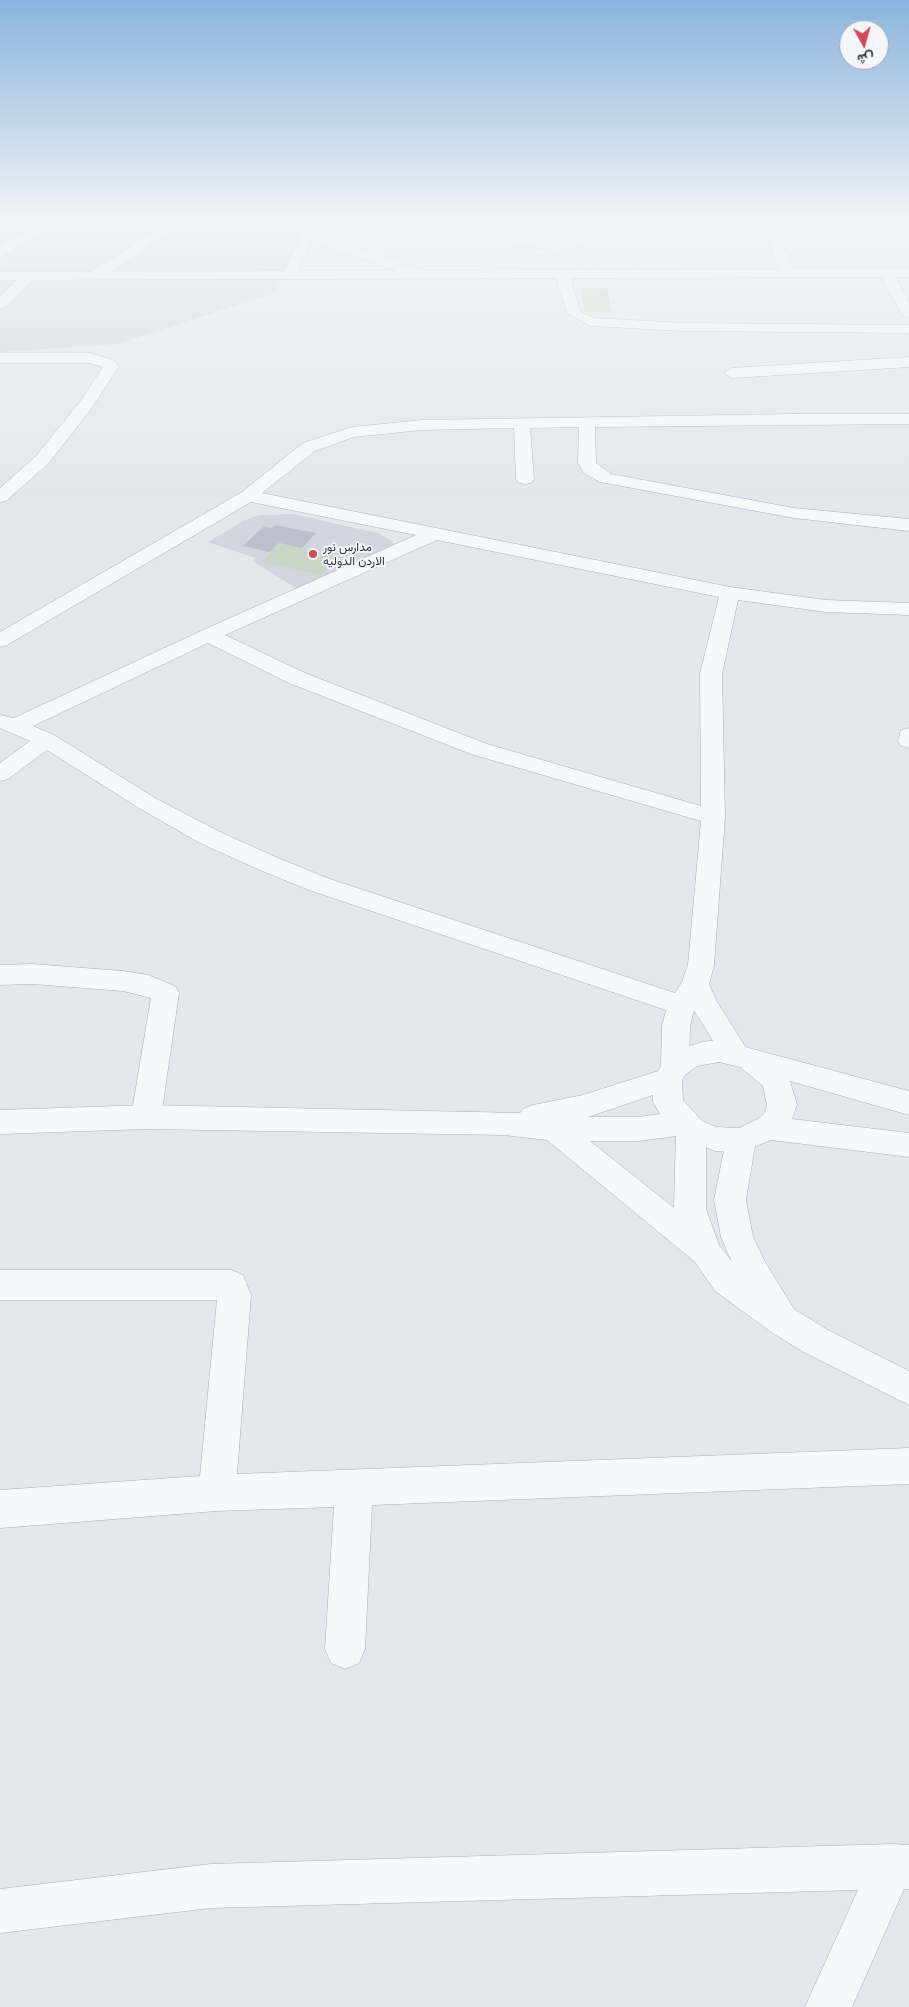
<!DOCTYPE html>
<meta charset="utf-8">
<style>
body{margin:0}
#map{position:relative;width:909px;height:2007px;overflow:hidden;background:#e4e7ec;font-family:Montserrat,Vazirmatn,sans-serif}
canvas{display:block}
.north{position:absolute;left:839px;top:20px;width:50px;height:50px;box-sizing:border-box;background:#f4f6f9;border:1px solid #a4a8b1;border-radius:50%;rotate:173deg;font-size:14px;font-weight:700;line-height:20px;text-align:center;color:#2b3445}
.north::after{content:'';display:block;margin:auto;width:18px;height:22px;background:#d1495b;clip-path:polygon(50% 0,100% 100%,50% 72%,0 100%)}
</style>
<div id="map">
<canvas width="909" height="2007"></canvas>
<div class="north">ش</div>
</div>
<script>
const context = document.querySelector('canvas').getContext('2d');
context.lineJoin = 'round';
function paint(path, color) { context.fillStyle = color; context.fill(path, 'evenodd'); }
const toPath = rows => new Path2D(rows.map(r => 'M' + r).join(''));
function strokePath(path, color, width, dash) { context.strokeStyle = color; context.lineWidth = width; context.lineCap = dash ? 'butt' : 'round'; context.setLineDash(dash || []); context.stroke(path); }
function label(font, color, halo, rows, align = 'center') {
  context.font = font + ' Montserrat,Vazirmatn,sans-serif'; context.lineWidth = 4; context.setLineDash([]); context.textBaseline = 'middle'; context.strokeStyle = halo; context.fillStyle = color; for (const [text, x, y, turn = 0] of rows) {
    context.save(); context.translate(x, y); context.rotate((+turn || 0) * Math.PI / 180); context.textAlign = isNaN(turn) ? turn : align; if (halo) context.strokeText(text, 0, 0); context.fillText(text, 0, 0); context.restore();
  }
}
const built = toPath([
 [0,221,312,221,275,293,117,344,0,352],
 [292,514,378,533,392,541,394,546,301,591,252,561,256,558,208,542,243,521,259,515]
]);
const green = toPath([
 [580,288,607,288,612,312,585,312],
 [280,544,338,556,321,575,262,562]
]);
const building = toPath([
 [275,525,316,533,302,548,279,543,270,552,243,546,263,527,272,528]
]);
const minor = toPath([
 [44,221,58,221,0,258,0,248,44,221],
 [171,221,185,221,101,278,91,278,89,275,91,272,171,221],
 [303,221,315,221,315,232,420,270,422,273,420,276,410,276,312,240,296,277,286,277,284,274,302,234,303,221],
 [413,221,437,221,554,243,575,239,608,221,623,221,584,245,554,251,419,225,413,221],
 [760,221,772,221,795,273,793,276,783,276,781,273,760,221],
 [886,269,891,270,909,301,909,318,902,314,879,273,886,269],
 [564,270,571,274,573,290,581,312,594,318,685,323,909,325,909,333,685,331,591,326,568,314,559,290,557,274,564,270],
 [29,272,36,276,34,279,5,307,0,308,0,296,24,273,29,272],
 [0,353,90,353,113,360,119,366,91,409,48,464,6,501,0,502,0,488,36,456,79,403,103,367,89,363,0,363,0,353],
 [909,357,909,367,732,378,724,373,732,368,909,357],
 [792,414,909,414,909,424,595,427,596,463,611,474,794,508,909,519,909,531,794,518,600,482,584,473,578,463,579,427,530,428,534,479,531,483,525,484,519,483,516,479,514,428,422,430,354,437,315,451,262,493,730,587,826,600,909,603,909,615,826,612,738,600,722,674,725,817,714,965,709,984,717,1002,750,1054,746,1062,736,1065,726,1062,694,1010,690,1026,689,1067,685,1075,675,1078,665,1075,661,1067,662,1026,666,1010,309,890,260,870,200,843,139,808,47,750,8,779,0,781,0,763,30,741,0,728,0,715,14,718,201,631,416,535,251,502,7,645,0,647,0,632,242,492,303,443,352,427,422,420,792,414],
 [437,540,719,597,700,674,701,806,487,744,305,673,225,635,437,540],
 [208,643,289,683,471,754,701,821,688,965,682,982,675,993,327,878,278,858,218,831,155,798,54,735,33,726,208,643],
 [909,728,909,748,901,746,898,741,901,730,909,728],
 [32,964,123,971,148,975,175,986,179,993,161,1117,156,1125,146,1129,136,1125,131,1117,151,998,123,991,32,984,0,985,0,965,32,964],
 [691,1118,702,1121,706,1130,706,1209,719,1245,732,1262,721,1237,714,1200,726,1140,730,1131,741,1128,752,1131,756,1140,746,1200,753,1237,765,1262,794,1309,828,1330,909,1371,909,1405,804,1352,774,1334,715,1291,695,1262,674,1209,676,1130,680,1121,691,1118],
 [0,1270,231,1270,243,1275,251,1295,237,1474,909,1448,909,1484,372,1505,365,1649,359,1663,345,1669,331,1663,325,1649,334,1507,217,1511,0,1528,0,1490,200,1476,217,1300,0,1300,0,1270],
 [892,1844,909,1845,909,1889,904,1889,852,2007,805,2007,858,1890,211,1908,0,1933,0,1889,211,1864,892,1844]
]);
const tertiary = toPath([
 [909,269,909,277,0,280,0,272,909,269],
 [719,1040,909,1091,909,1115,790,1081,797,1105,792,1119,909,1133,909,1157,771,1140,741,1152,715,1151,677,1136,638,1141,590,1141,717,1242,722,1252,717,1262,706,1266,695,1262,547,1140,504,1135,146,1129,0,1134,0,1110,146,1105,520,1113,523,1109,533,1105,583,1095,658,1071,665,1059,677,1050,702,1042,719,1040],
 [719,1062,740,1067,763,1086,767,1105,765,1112,758,1119,739,1128,716,1127,702,1121,683,1100,682,1080,685,1075,697,1066,719,1062],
 [653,1095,653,1102,660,1114,638,1117,588,1117,653,1095]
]);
const markers = [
 [313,554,5,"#d1495b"]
];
const farPoinames = [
 ["مدارس نور",323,547],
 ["الاردن الدوليه",323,561]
];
paint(built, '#d2d6de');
paint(green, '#c9d6c5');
paint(building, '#bbc0ca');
strokePath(minor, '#a9aeb7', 1);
strokePath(tertiary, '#a9aeb7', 1);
paint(minor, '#f7f8fa');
paint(tertiary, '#f7f8fa');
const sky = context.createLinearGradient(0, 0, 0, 502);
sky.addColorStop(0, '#8bb4dd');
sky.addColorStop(0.44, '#f3f4f6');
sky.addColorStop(1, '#f3f4f600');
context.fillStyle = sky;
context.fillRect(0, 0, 909, 502);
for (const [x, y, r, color] of markers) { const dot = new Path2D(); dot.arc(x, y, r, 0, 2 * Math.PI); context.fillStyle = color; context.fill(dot); strokePath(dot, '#f4f6f9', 2); }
label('12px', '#2b3445', '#f4f6f9', farPoinames, 'left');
</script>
